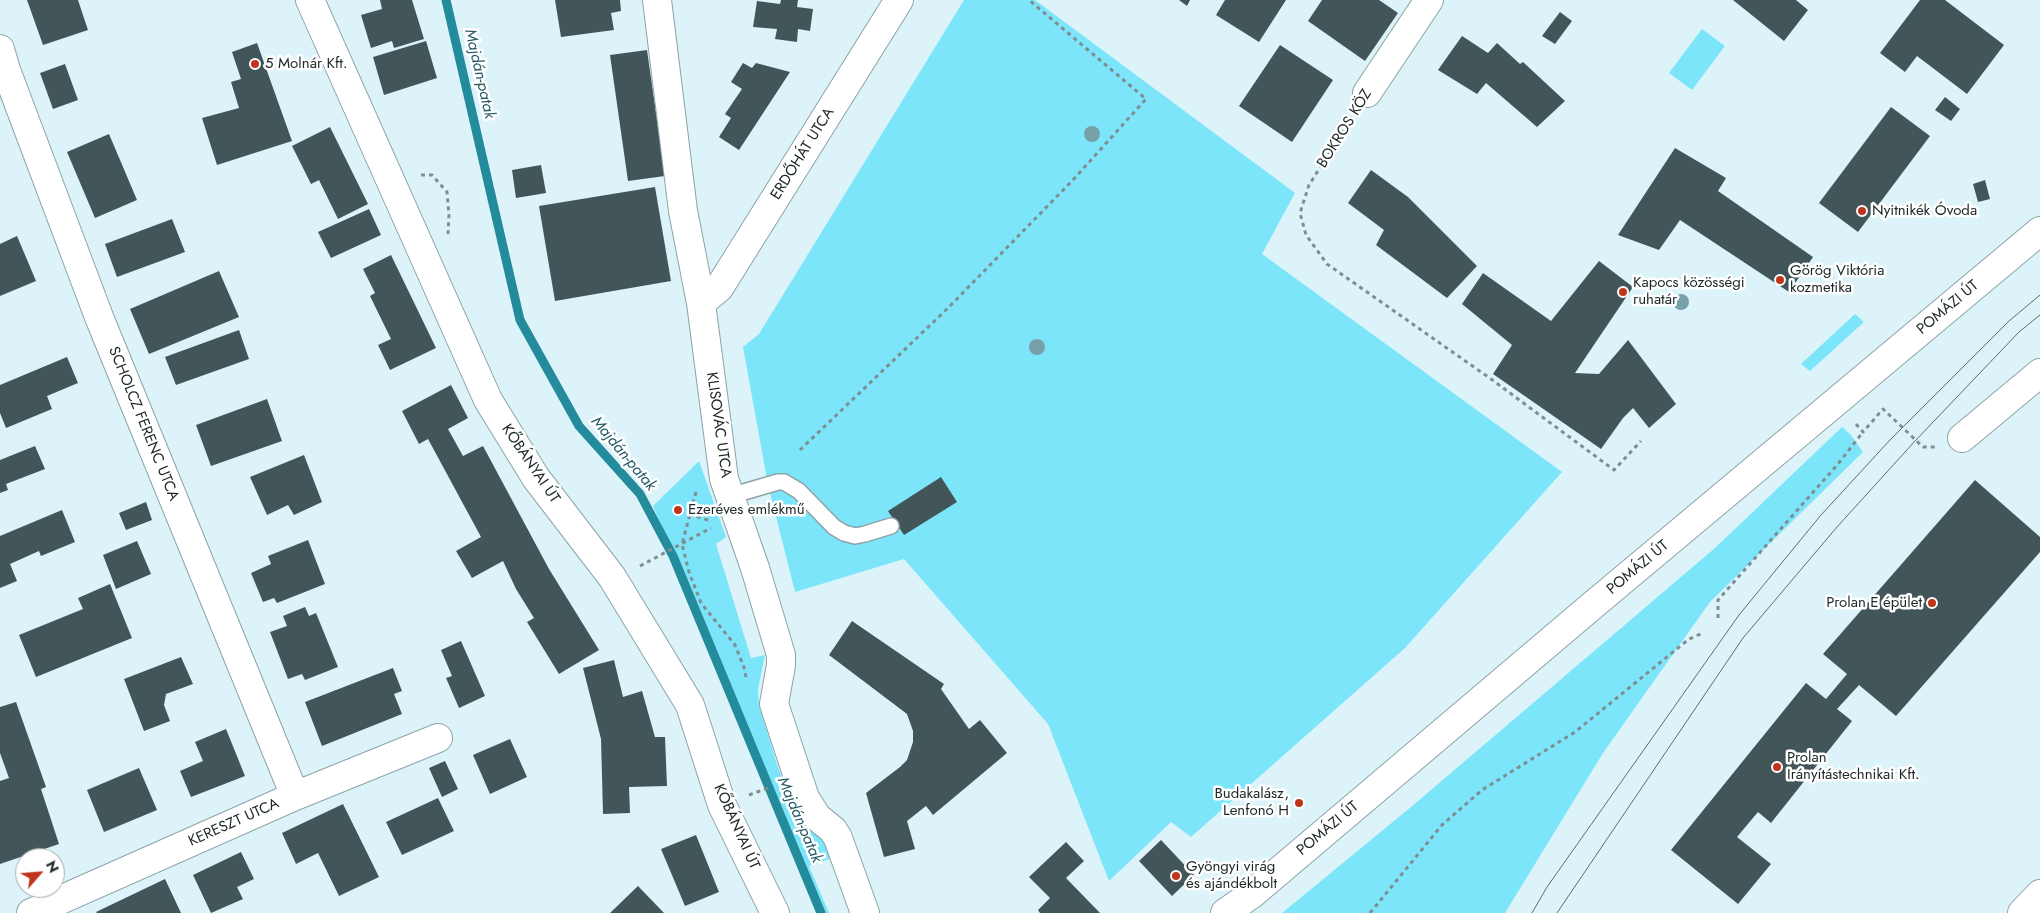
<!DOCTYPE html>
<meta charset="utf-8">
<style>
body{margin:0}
#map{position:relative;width:2040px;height:913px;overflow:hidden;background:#dcf4f9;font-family:Jost,sans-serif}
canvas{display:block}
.north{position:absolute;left:15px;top:848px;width:50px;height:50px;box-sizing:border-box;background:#fff;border:1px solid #a5a8a9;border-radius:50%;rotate:63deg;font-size:14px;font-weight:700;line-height:20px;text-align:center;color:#1d2628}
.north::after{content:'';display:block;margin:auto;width:18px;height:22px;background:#bf341b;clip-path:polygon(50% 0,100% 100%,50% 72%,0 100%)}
</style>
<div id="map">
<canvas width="2040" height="913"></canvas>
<div class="north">N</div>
</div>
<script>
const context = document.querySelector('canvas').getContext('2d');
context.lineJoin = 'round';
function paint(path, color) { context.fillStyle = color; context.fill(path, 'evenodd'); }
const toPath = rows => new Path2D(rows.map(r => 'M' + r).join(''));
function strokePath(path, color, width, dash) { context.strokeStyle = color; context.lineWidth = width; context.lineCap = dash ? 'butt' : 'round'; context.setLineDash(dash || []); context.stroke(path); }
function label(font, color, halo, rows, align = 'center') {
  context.font = font + ' Jost,sans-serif'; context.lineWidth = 5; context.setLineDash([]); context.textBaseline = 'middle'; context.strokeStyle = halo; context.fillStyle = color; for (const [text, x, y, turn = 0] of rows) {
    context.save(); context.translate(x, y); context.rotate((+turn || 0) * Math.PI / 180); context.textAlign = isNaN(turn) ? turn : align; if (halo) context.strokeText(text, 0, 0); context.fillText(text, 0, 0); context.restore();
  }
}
const green = toPath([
 [964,0,1035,0,1295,193,1262,254,1562,472,1405,648,1191,837,1171,822,1109,881,1048,724,904,559,795,592,768,485,743,347,759,334],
 [1702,29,1725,46,1692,90,1669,73],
 [1855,314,1864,322,1810,371,1801,364],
 [1842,427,1850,434,1863,452,1710,602,1603,753,1505,913,1282,913,1411,807,1715,548],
 [699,461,726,537,716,544,751,658,765,655,758,689,759,705,777,764,792,805,805,823,824,840,832,858,809,866,829,913,824,913,653,506]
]);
const stream = toPath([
 [446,0,520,320,579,426,640,494,673,556,821,913]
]);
const building = toPath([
 [27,0,78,0,88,30,43,45],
 [380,0,412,0,424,39,394,48,392,41,371,48,361,15,382,9],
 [555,0,620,0,621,11,611,13,614,30,561,37],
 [781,0,798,0,797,7,813,9,810,31,798,29,797,42,775,39,777,29,753,27,757,1,780,4],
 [1179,0,1190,0,1187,6],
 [1225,0,1286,0,1259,42,1216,15],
 [1322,0,1379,0,1398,13,1365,61,1308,21],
 [1733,0,1796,0,1808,10,1784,41],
 [1920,0,1945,0,2004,45,1967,94,1917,56,1905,72,1880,53],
 [1560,12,1572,21,1555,44,1542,36],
 [1462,36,1488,53,1497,43,1520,64,1523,62,1565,101,1537,127,1486,83,1477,94,1438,70],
 [426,41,437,78,384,95,373,57],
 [257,43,292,141,217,165,202,118,239,108,231,82,241,79,232,52],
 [1280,45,1333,80,1292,142,1239,106],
 [647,50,665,176,628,181,610,55],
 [743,63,752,68,756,63,790,72,739,150,719,137,731,118,725,114,742,89,731,82],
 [65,64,78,100,53,109,40,73],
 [1945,97,1960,109,1951,121,1935,110],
 [1891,107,1930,136,1858,232,1819,203],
 [330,127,368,204,338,219,319,180,311,184,292,146],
 [109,134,137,200,95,218,67,152],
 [1675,148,1726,178,1718,191,1813,257,1789,292,1680,220,1659,250,1618,235],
 [541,165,546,193,516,198,512,170],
 [1371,170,1408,197,1477,266,1447,298,1376,245,1384,230,1348,203],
 [1985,180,1990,199,1978,202,1973,184],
 [655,187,671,281,555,301,539,206],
 [369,209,381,235,331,258,318,232],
 [172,219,185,252,117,277,105,244],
 [17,236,36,281,0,296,0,244],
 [391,255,436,348,390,370,378,345,391,339,370,296,375,293,363,269],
 [1599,261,1633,287,1575,373,1599,374,1628,340,1676,404,1649,428,1633,408,1623,418,1601,449,1493,374,1512,345,1462,304,1483,273,1551,321],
 [219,271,239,317,149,354,130,309],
 [239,330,249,359,176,385,165,357],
 [67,357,78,383,47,396,52,409,6,428,0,413,0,385],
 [451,385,468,418,448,429,463,456,483,446,549,569,599,650,559,674,527,622,534,618,516,589,503,561,472,578,456,551,481,537,428,439,419,444,402,411],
 [267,399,282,441,211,466,196,425],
 [35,446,45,469,6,484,8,490,0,493,0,460],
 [304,455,322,502,294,515,288,505,267,515,250,477],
 [941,477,957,502,904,535,888,511],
 [1975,480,2040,537,2040,552,1896,716,1859,685,1837,709,1852,721,1771,823,1758,812,1737,837,1771,864,1738,904,1671,850,1806,683,1826,699,1847,674,1823,654],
 [146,502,152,520,126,530,119,513],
 [62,510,75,542,41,556,39,551,10,564,17,581,0,588,0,536],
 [308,540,325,584,277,603,274,598,263,602,251,573,271,564,268,556],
 [137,541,151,574,116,589,103,555],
 [110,584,132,638,36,677,19,635,83,609,78,598],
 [305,607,309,616,316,613,338,667,305,680,302,674,288,679,270,632,287,626,283,616],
 [852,621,944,684,941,689,969,729,980,720,1007,753,933,815,926,806,907,821,915,849,884,857,866,793,900,767,907,760,913,742,913,731,907,714,829,655],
 [461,641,485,696,459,708,446,678,452,676,441,650],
 [181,657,193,684,166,694,164,705,170,721,144,731,124,679],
 [614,660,623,697,642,691,655,737,665,737,667,786,629,787,630,813,603,814,601,739,583,668],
 [393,668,402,691,394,694,402,714,322,746,305,702],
 [16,702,46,787,41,789,59,844,0,864,0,781,9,778,0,753,0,707],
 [226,729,245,776,191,797,180,771,203,761,195,742],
 [510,739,527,777,490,794,473,755],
 [445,761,458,789,442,797,429,768],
 [139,768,157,810,104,832,87,790],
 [438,798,454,831,402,855,386,822],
 [343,804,379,877,339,896,318,853,296,864,282,833],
 [696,835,719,892,685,906,661,849],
 [1161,840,1194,875,1172,896,1139,861],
 [1066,842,1084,861,1066,878,1100,913,1040,913,1038,910,1050,898,1029,877],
 [241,852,254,879,237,887,243,899,211,913,193,875],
 [165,879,181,913,97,913,96,912],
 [638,886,664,913,610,913]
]);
const path = toPath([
 [1352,117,1309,185,1300,213,1306,235,1327,264,1491,379,1614,470,1641,441],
 [421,175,432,175,447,192,449,215,448,234],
 [1856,424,1863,432,1883,409,1923,447,1935,447],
 [800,450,948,308,1072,181,1146,99,1029,0],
 [696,492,682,544,689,572,701,603,735,645,745,670,746,679],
 [689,514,708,520],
 [640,566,711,528],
 [1718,618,1718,600,1838,464,1863,432],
 [749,795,771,787],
 [1370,913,1442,825,1482,790,1575,732,1689,639,1703,633]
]);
const service = toPath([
 [730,496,778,482,784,482,799,491,834,527,844,533,855,536,865,534,891,526]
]);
const minor = toPath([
 [310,0,488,400,536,478,612,577,690,705,722,805,775,913],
 [657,0,683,211,701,303,724,479,755,568,781,655,781,665,774,704,805,798,817,817,833,830,838,838,865,913],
 [0,49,6,70,99,317,295,796],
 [1367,93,1429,0],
 [701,303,719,288,899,0],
 [1962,438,2040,373],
 [31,913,295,796,438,738],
 [2022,913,2040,894]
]);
const secondary = toPath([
 [1225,913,1252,894,1593,605,2040,231]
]);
const tram = toPath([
 [1532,913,1547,887,1739,615,1821,515,1890,440,2009,321,2040,295],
 [1557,913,1743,638,1837,527,1915,441,2019,332,2040,315]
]);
const trees = [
 [1092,134],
 [1681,302],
 [1037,347]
];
const markers = [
 [255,64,5,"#bf341b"],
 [1862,211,5,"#bf341b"],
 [1780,280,5,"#bf341b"],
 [1623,292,5,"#bf341b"],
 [678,510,5,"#bf341b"],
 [1932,603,5,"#bf341b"],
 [1777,767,5,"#bf341b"],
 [1299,803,5,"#bf341b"],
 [1176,876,5,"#bf341b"]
];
const poiNames = [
 ["5 Molnár Kft.",265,64],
 ["Nyitnikék Óvoda",1872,211],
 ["Görög Viktória",1790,271],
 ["kozmetika",1790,288],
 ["Kapocs közösségi",1633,283],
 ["ruhatár",1633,300],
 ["Ezeréves emlékmű",688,510],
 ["Prolan E épület",1922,603,"right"],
 ["Prolan",1787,758],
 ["Irányítástechnikai Kft.",1787,775],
 ["Budakalász,",1289,794,"right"],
 ["Lenfonó H",1289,811,"right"],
 ["Gyöngyi virág",1186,867],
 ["és ajándékbolt",1186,884]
];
const streetNames = [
 ["BOKROS KÖZ",1345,129,-58],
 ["ERDŐHÁT UTCA",803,154,-58],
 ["POMÁZI ÚT",1948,308,-40],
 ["SCHOLCZ FERENC UTCA",143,424,68],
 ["KLISOVÁC UTCA",718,425,82],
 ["KŐBÁNYAI ÚT",530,464,56],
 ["POMÁZI ÚT",1638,568,-40],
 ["KERESZT UTCA",234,823,-24],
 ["KŐBÁNYAI ÚT",736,827,66],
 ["POMÁZI ÚT",1328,829,-40]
];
const waterNames = [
 ["Majdán-patak",479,74,77],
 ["Majdán-patak",623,454,50],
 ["Majdán-patak",799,820,67]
];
paint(green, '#7ce5fa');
strokePath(stream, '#248b9c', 9);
paint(building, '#42565a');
strokePath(service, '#8da3a8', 18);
strokePath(minor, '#8da3a8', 30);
strokePath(secondary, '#8da3a8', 30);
strokePath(path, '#7e8e92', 3, [4, 4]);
strokePath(service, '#fff', 15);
strokePath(minor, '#fff', 28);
strokePath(secondary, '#fff', 28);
strokePath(tram, '#5f6d70', 1);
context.fillStyle = '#78a0a9';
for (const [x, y] of trees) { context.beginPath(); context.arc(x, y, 8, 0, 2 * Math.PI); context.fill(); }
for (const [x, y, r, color] of markers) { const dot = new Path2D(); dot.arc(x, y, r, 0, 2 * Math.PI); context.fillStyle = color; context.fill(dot); strokePath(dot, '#fff', 2); }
label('15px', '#1d2628', '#fff', poiNames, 'left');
label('15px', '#1d2628', '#fff', streetNames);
label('italic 16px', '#265c66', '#fff', waterNames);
</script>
